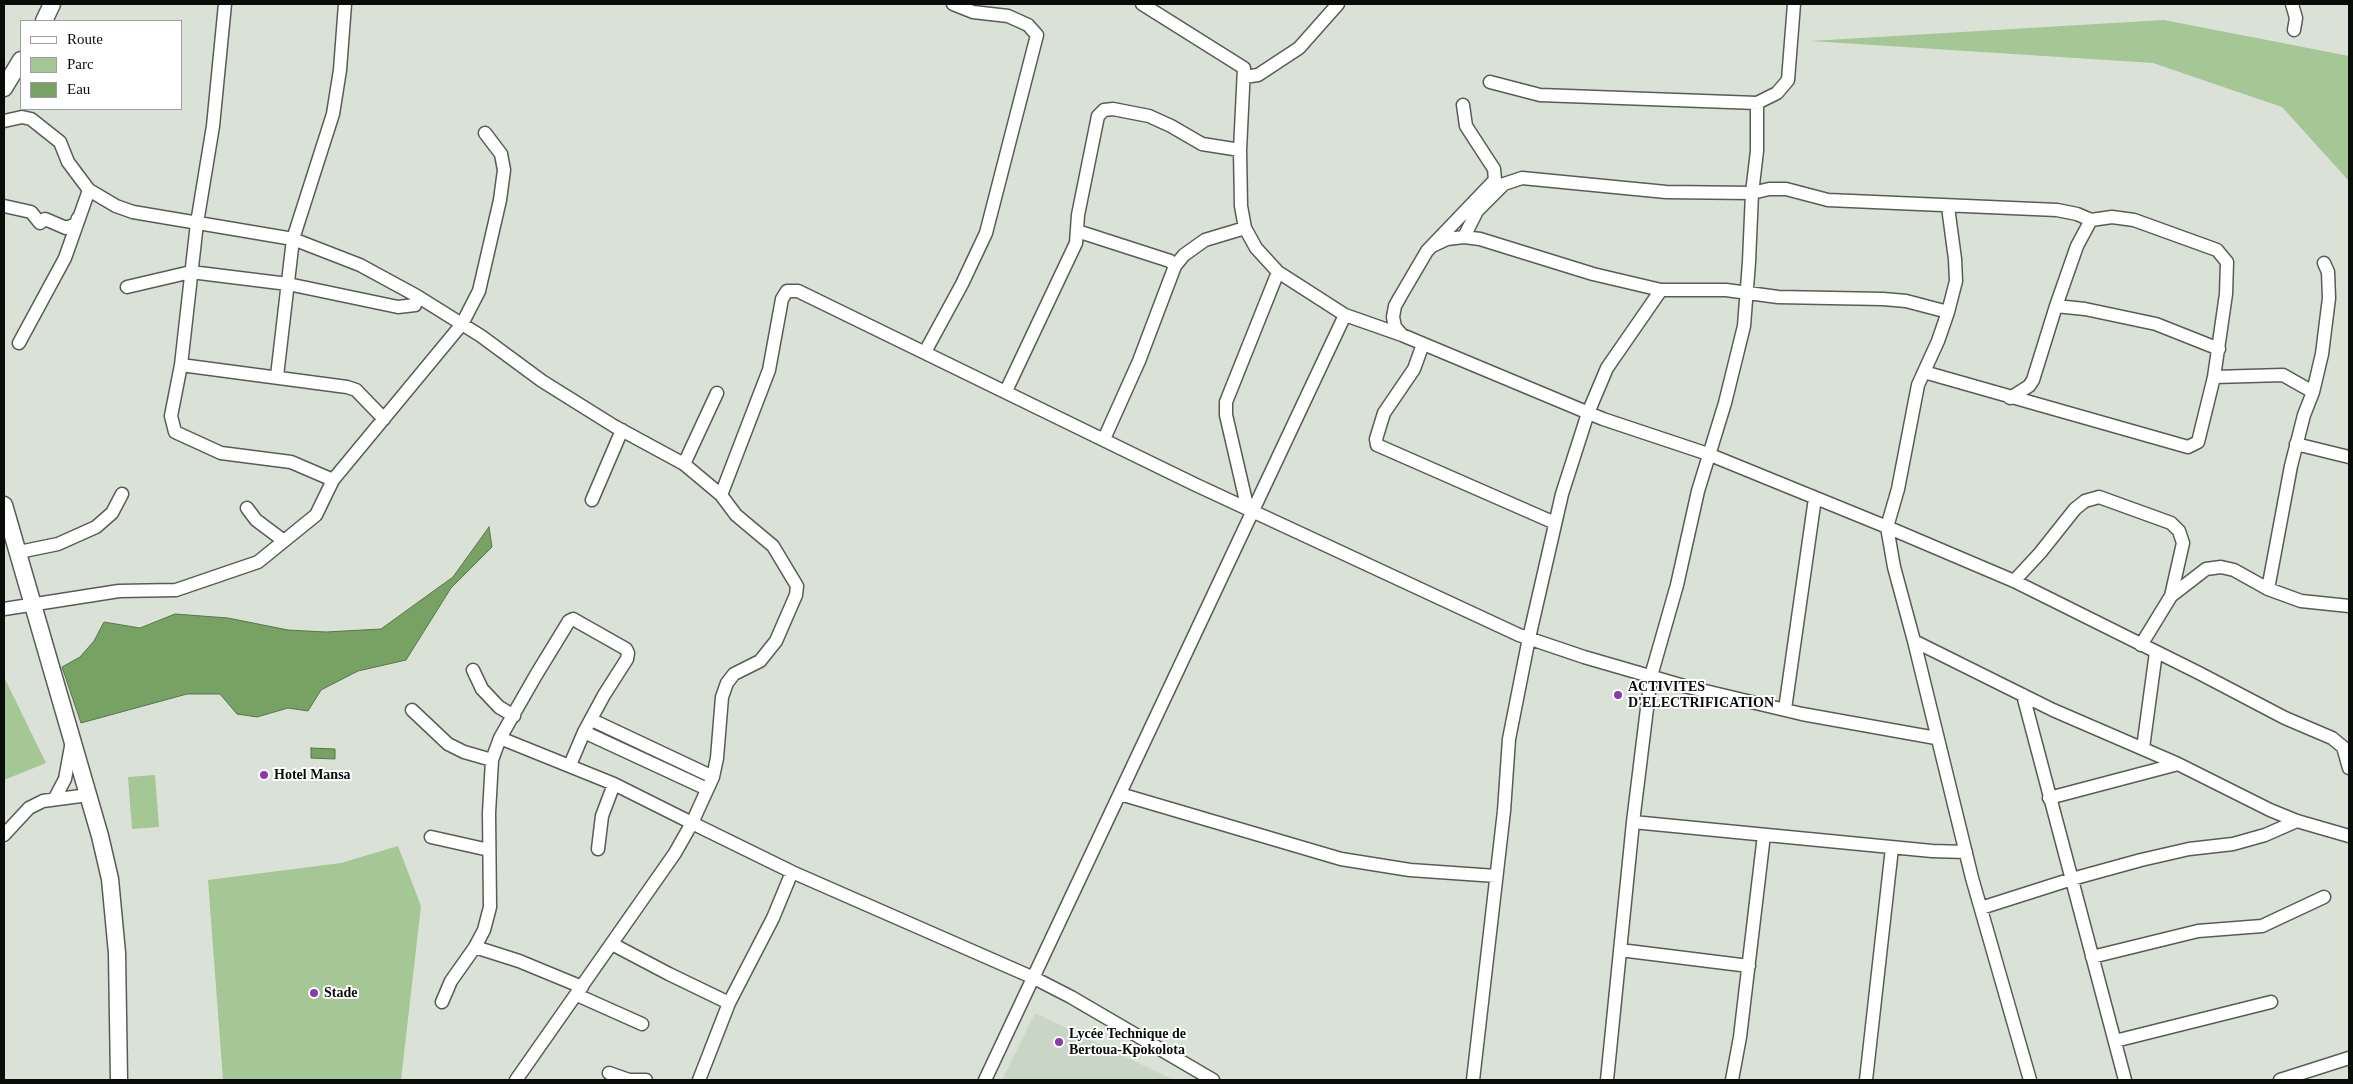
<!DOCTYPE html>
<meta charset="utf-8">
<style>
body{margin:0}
#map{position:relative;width:2353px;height:1084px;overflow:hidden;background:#dae2d7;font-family:"Times New Roman",serif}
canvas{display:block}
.frame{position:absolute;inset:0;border:5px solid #0a0c09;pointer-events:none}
.legend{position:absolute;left:20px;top:20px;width:162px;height:90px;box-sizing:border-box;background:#fff;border:1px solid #9d9e9d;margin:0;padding:6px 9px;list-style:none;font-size:15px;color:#0a0c09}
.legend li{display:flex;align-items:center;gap:10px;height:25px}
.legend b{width:25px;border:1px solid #9d9e9d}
</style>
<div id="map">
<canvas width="2353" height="1084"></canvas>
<div class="frame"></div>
<ul class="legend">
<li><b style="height:6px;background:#fff"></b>Route</li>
<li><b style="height:14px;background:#a5c695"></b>Parc</li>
<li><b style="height:14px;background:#78a264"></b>Eau</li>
</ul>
</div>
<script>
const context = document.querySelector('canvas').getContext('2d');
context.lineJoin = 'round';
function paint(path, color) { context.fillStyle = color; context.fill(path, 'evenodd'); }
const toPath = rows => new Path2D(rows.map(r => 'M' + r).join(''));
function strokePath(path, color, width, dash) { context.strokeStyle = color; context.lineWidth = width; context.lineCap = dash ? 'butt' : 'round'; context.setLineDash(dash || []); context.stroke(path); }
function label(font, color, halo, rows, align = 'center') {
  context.font = font + ' "Times New Roman",serif'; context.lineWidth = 4; context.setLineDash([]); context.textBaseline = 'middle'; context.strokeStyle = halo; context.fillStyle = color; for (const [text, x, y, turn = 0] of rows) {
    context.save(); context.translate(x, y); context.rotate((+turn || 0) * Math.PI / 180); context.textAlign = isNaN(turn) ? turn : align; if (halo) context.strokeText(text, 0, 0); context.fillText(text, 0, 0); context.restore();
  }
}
const built = toPath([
 [1035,1013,1174,1080,1002,1080]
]);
const green = toPath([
 [2164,20,2349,56,2349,181,2282,107,2153,63,1811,41],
 [4,677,46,763,4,780],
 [155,775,159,827,132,829,128,777],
 [398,846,421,906,401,1080,223,1080,208,880,341,863]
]);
const water = toPath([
 [489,527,492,547,451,588,406,660,358,671,321,690,308,711,288,708,257,717,237,714,220,694,187,694,81,723,62,667,80,657,94,641,104,622,140,628,175,614,228,618,288,630,326,632,381,629,453,577,489,527],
 [311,748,335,749,335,759,311,758,311,748]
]);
const minor = toPath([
 [1142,4,1244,68,1240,150,1241,206,1245,228,1256,248,1278,272,1345,315,1402,335,1603,419,1708,454,1887,527,1894,567,1914,641,1972,878,2030,1080],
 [2292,4,2296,18,2294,30],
 [1244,77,1258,75,1299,48,1338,4],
 [1490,82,1540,95,1757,103,1757,151,1752,193,1749,262,1744,326,1725,403,1698,491,1677,585,1651,676,1633,822,1607,1080],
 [1757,103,1777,93,1788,80,1794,4],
 [4,121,22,117,31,119,60,142,68,162,89,190,116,206,133,212,293,239,333,114,340,70,345,4],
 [4,206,31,212,40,223,45,219,66,228,76,224,78,218],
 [1948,207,1955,259,1956,281,1948,312,1938,341,1918,385,1898,489,1887,527,2014,581,2199,673,2285,718,2332,738,2343,747,2349,768],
 [1077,231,1170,261,1175,266],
 [1464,237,1477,211,1504,184,1522,178,1666,192,1752,193,1769,189,1786,189,1828,200,2057,210,2077,214,2091,220,2112,217,2134,220,2217,250,2227,262,2226,294,2214,377],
 [1432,246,1447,239,1464,237,1480,239,1593,274,1661,290,1726,290,1778,297,1883,299,1906,301,1948,312],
 [127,287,191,272,288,284,398,307,415,305,417,296],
 [2056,306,2085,309,2156,324,2219,349],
 [1402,335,1395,327,1393,317,1395,306,1400,297,1427,251,1495,180,1494,169,1466,126,1463,105],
 [19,343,65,258,89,190],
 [1423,344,1414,369,1384,413,1376,439,1377,445,1555,523],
 [925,352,962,284,986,233,1037,35,1028,25,1008,16,973,12,953,4],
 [181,365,347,387,356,390,384,419],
 [1924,372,2188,447,2198,442,2214,377,2283,375,2313,392,2304,415,2291,466,2268,589],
 [277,376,293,239,360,265,417,296,481,336,542,381,614,426,684,464,721,495,769,370,782,299,787,291,798,291,1194,484,1519,635,1584,657,1684,686,1802,714,1936,738],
 [1006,391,1076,243,1078,215,1098,116,1104,110,1113,109,1149,116,1171,126,1202,144,1240,150],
 [2313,392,2322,354,2329,298,2328,272,2324,263],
 [2010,398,2029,386,2033,380,2056,306,2077,246,2091,220],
 [1104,439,1139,361,1175,266,1184,255,1205,240,1245,228],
 [2296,444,2349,457],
 [684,464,717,393],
 [333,480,462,324,479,291,500,200,504,170,501,154,485,133],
 [592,500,622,430],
 [247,508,256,520,284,541],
 [1248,510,1226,415,1226,402,1278,272],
 [19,552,58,544,96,527,112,513,122,494],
 [2014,581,2040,553,2075,509,2085,501,2099,497,2171,523,2179,531,2183,543,2171,596,2141,645],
 [2171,596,2206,569,2221,567,2234,570,2268,589,2301,601,2349,606],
 [4,609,119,591,176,590,258,562,316,515,333,480,291,462,221,453,175,432,171,416,181,365,197,223,213,126,225,4],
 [1914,641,2053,710,2178,764,2270,810,2297,821,2349,836],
 [473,670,482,689,499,707,514,716],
 [2023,695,2125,1080],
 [1785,709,1815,498],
 [412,710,448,744,464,752,492,760],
 [592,720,713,777],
 [584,732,707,789],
 [500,738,614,784,692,823,713,777,717,758,722,697,727,683,734,674,760,661,776,641,796,595,797,586,773,546,736,515,721,495],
 [2143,748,2156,652],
 [1120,794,1341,859,1410,870,1496,876],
 [55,798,65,779,72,741],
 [2049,798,2178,764],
 [1633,822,1932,851,1966,852],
 [4,835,29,808,43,801,88,795],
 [431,837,489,850],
 [598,849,602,816,614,784],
 [1981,908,2072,879,2141,860,2189,849,2233,844,2265,835,2297,821],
 [612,944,669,974,729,1003],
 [475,947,519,961,582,987],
 [1620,950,1749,966],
 [2092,957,2198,931,2262,926,2324,897],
 [577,995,642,1024],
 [442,1002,451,981,475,947,484,930,490,907,489,813,492,760,500,738,536,675,569,621,573,619,626,649,628,653,627,659,604,695,584,732,570,765],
 [2115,1041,2271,1002],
 [609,1073,629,1080,646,1080],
 [516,1080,675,853,692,823,792,872,1034,978,1071,997,1213,1080],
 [699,1080,729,1003,773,918,792,872],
 [985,1080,1345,315],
 [1473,1080,1504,811,1509,739,1529,638,1562,494,1588,413,1607,368,1661,290],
 [1732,1080,1740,1037,1764,835],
 [1866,1080,1892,848],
 [2280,1080,2349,1058]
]);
const major = toPath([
 [44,21,52,4],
 [4,88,21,60],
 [4,505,100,836,110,879,117,953,119,1080]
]);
const markers = [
 [1618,695,5,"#8c3aa9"],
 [264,775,5,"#8c3aa9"],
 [314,993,5,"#8c3aa9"],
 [1059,1042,5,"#8c3aa9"]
];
const poiNames = [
 ["ACTIVITES",1628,687],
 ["D'ELECTRIFICATION",1628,703],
 ["Hotel Mansa",274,775],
 ["Stade",324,993],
 ["Lycée Technique de",1069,1034],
 ["Bertoua-Kpokolota",1069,1050]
];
paint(built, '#cad6c5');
paint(green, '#a5c695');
paint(water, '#78a264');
strokePath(water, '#577549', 1);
strokePath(minor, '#575d54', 15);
strokePath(major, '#575d54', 19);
strokePath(minor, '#fff', 12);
strokePath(major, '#fff', 16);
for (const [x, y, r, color] of markers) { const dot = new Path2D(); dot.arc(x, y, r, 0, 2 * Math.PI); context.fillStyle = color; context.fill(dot); strokePath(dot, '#fff', 2); }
label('bold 14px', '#0a0c09', '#fff', poiNames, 'left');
</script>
